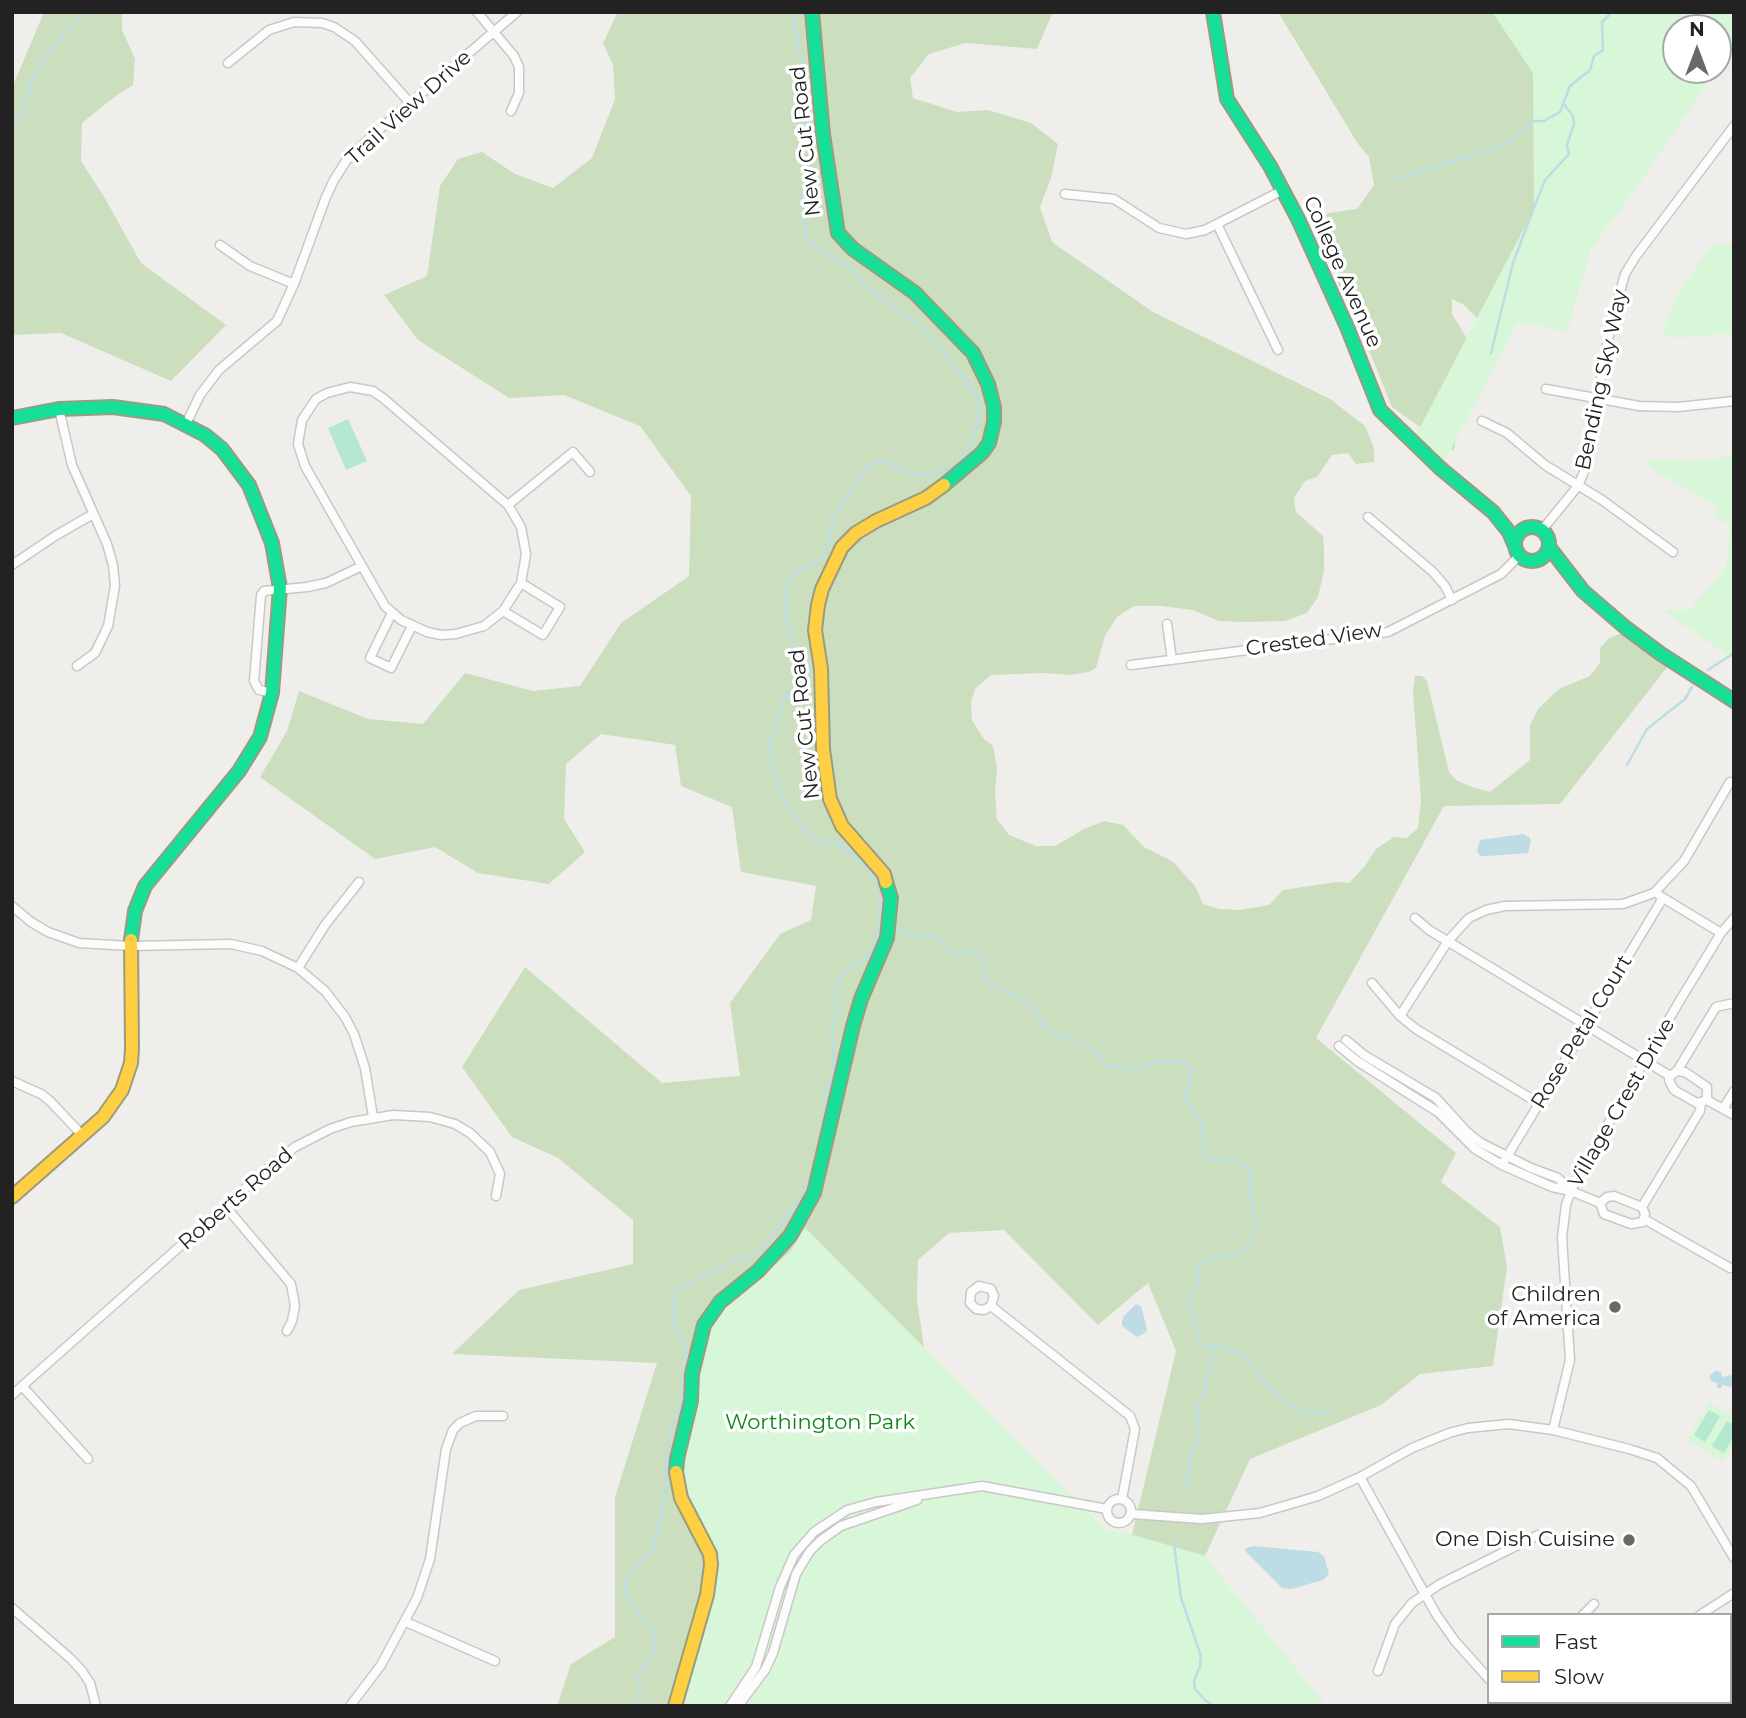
<!DOCTYPE html>
<style>
body{margin:0}
#map{position:relative;width:1746px;height:1718px;overflow:hidden;background:#f0eeea;font-family:Montserrat,sans-serif}
canvas{display:block}
.frame{position:absolute;inset:0;border:14px solid #222;pointer-events:none}
.legend{position:absolute;left:1487px;top:1613px;width:245px;height:91px;box-sizing:border-box;background:#fff;border:2px solid #a7a7a7;margin:0;padding:9px 12px;list-style:none;font-size:21px;color:#222}
.legend li{display:flex;align-items:center;gap:14px;height:35px}
.legend b{width:35px;border:2px solid #a7a7a7}
.north{position:absolute;left:1662px;top:14px;width:70px;height:70px;box-sizing:border-box;background:#fff;border:2px solid #a7a7a7;border-radius:50%;rotate:0deg;font-size:19px;font-weight:700;line-height:28px;text-align:center;color:#222}
.north::after{content:'';display:block;margin:auto;width:24px;height:32px;background:#6a6968;clip-path:polygon(50% 0,100% 100%,50% 72%,0 100%)}
</style>
<div id="map">
<canvas width="1746" height="1718"></canvas>
<div class="frame"></div>
<ul class="legend">
<li><b style="height:9px;background:#16e098"></b>Fast</li>
<li><b style="height:9px;background:#ffcf43"></b>Slow</li>
</ul>
<div class="north">N</div>
</div>
<script>
const context = document.querySelector('canvas').getContext('2d');
context.lineJoin = 'round';
function paint(path, color) { context.fillStyle = color; context.fill(path, 'evenodd'); }
const toPath = rows => new Path2D(rows.map(r => 'M' + r).join(''));
function strokePath(path, color, width, dash) { context.strokeStyle = color; context.lineWidth = width; context.lineCap = dash ? 'butt' : 'round'; context.setLineDash(dash || []); context.stroke(path); }
function label(font, color, halo, rows, align = 'center') {
  context.font = font + ' Montserrat,sans-serif'; context.lineWidth = 7; context.setLineDash([]); context.textBaseline = 'middle'; context.strokeStyle = halo; context.fillStyle = color; for (const [text, x, y, turn = 0] of rows) {
    context.save(); context.translate(x, y); context.rotate((+turn || 0) * Math.PI / 180); context.textAlign = isNaN(turn) ? turn : align; if (halo) context.strokeText(text, 0, 0); context.fillText(text, 0, 0); context.restore();
  }
}
const forest = toPath([
 [44,12,122,12,122,30,135,59,133,85,113,98,82,123,81,161,106,200,141,263,226,325,171,381,61,333,12,335,12,88],
 [618,12,1053,12,1037,49,965,43,929,54,910,78,913,98,957,112,988,110,1031,123,1058,144,1051,178,1040,207,1052,242,1153,312,1330,399,1365,426,1374,448,1374,462,1356,464,1348,453,1332,455,1317,477,1305,481,1294,498,1296,512,1323,536,1324,547,1324,571,1318,597,1307,613,1285,621,1243,622,1219,621,1193,610,1161,606,1134,606,1117,617,1105,636,1096,668,1089,672,1068,675,1043,673,991,675,975,689,971,702,972,720,983,738,993,746,997,768,995,793,997,819,1009,835,1036,846,1055,846,1084,829,1104,821,1123,825,1144,847,1172,861,1195,886,1203,904,1219,909,1239,910,1269,905,1283,890,1336,882,1349,883,1365,866,1376,849,1394,837,1407,838,1418,828,1421,800,1413,692,1415,676,1422,676,1427,681,1449,772,1456,780,1472,787,1490,792,1530,760,1530,725,1538,709,1559,689,1590,676,1600,663,1600,648,1609,638,1625,632,1668,666,1560,804,1444,806,1316,1038,1456,1153,1441,1182,1500,1227,1507,1267,1493,1366,1420,1374,1381,1405,1250,1459,1205,1556,1132,1535,1176,1351,1148,1283,1098,1325,1004,1230,949,1233,918,1260,917,1299,924,1348,805,1228,790,1252,723,1310,693,1415,685,1453,708,1536,718,1557,717,1574,679,1706,557,1706,571,1664,615,1637,615,1497,657,1363,452,1354,519,1290,633,1264,633,1220,558,1158,512,1137,462,1067,525,967,662,1083,740,1076,730,1003,780,934,811,920,816,886,741,872,732,807,681,786,675,745,601,734,566,764,564,819,585,852,549,884,478,873,435,847,375,859,260,777,287,731,299,691,368,719,423,724,465,673,533,691,580,686,621,623,689,576,691,496,640,426,564,395,509,398,418,340,384,295,427,276,440,186,458,159,482,152,515,174,553,188,592,158,615,99,613,65,603,43],
 [1278,12,1734,12,1734,48,1718,51,1718,28,1676,28,1676,70,1482,323,1464,305,1452,299,1452,314,1474,350,1458,421,1454,451,1392,407,1366,343,1312,227,1328,213,1357,209,1374,185,1369,157,1358,144]
]);
const park = toPath([
 [1492,12,1734,12,1734,49,1721,50,1718,56,1718,28,1676,28,1676,70,1712,70,1705,87,1630,197,1591,249,1567,332,1518,322,1444,462,1415,437,1534,209,1533,73],
 [1713,244,1734,245,1734,333,1676,338,1667,336,1662,333,1675,299,1683,285],
 [1734,455,1734,660,1664,611,1691,609,1726,566,1730,525,1713,516,1718,507,1649,468,1649,460,1705,461],
 [805,1228,1106,1530,1126,1533,1205,1556,1326,1706,679,1706,717,1574,718,1557,691,1506,683,1479,702,1351,711,1324,723,1310,790,1252],
 [1709,1402,1734,1417,1734,1444,1723,1462,1687,1440]
]);
const pitch = toPath([
 [348,419,367,461,346,470,328,428],
 [1709,1410,1720,1416,1705,1442,1694,1435],
 [1727,1421,1734,1425,1734,1436,1724,1453,1712,1446]
]);
const water = toPath([
 [1523,834,1529,837,1531,841,1528,853,1488,856,1480,856,1477,851,1480,840],
 [1136,1304,1141,1306,1147,1329,1145,1333,1137,1337,1122,1326,1122,1321,1124,1316],
 [1717,1370,1721,1373,1722,1377,1732,1375,1733,1383,1731,1387,1722,1385,1721,1388,1717,1388,1717,1383,1711,1381,1709,1376],
 [1253,1546,1318,1552,1324,1556,1329,1574,1323,1580,1291,1589,1282,1588,1245,1551,1246,1548]
]);
const stream = toPath([
 [12,128,21,117,34,76,50,50,85,12],
 [1395,179,1506,145,1534,121,1544,121,1560,112,1570,86,1590,70,1594,56,1603,50,1602,22,1612,12],
 [1491,353,1513,263,1530,218,1545,180,1569,154,1567,145,1574,124,1573,116,1563,103],
 [1708,670,1734,653],
 [1627,765,1647,729,1685,699,1692,687],
 [900,929,919,938,938,937,949,952,959,954,966,950,977,951,982,955,983,974,986,981,1004,992,1013,994,1034,1008,1043,1025,1058,1036,1070,1037,1095,1050,1107,1066,1135,1069,1158,1062,1188,1063,1192,1069,1185,1099,1202,1124,1205,1154,1208,1158,1214,1160,1228,1158,1237,1160,1250,1171,1251,1200,1256,1222,1250,1242,1243,1251,1234,1256,1215,1257,1206,1260,1200,1266,1197,1273,1198,1285,1189,1294,1189,1300,1200,1342,1205,1347,1219,1346,1245,1355,1265,1382,1293,1407,1303,1412,1330,1413],
 [1186,1488,1193,1447,1200,1440,1197,1405,1203,1398,1205,1382,1210,1370,1214,1351,1211,1347],
 [1174,1544,1181,1598,1201,1656,1200,1666,1194,1681,1195,1689,1205,1700,1214,1706],
 [637,1706,641,1698,638,1677,654,1651,656,1640,653,1629,631,1603,624,1587,629,1575,653,1548,665,1499,669,1434,681,1407,686,1353,685,1342,677,1332,673,1318,673,1299,676,1290,738,1259,755,1255,765,1246,805,1190,814,1168,825,1109,825,1094,834,1073,832,1031,838,1010,835,995,837,982,845,971,868,956,874,947,880,922,880,889,870,871,860,860,836,843,823,842,809,835,790,810,780,791,773,770,770,745,783,701,809,672,808,661,795,646,790,631,785,609,787,583,793,574,814,564,824,554,830,539,833,517,867,466,879,462,890,463,899,469,915,474,936,473,951,469,965,457,976,428,979,410,979,400,964,378,922,327,865,286,850,267,833,259,813,246,805,234,803,197,804,175,810,152,809,135,801,117,797,103,803,69,792,12]
]);
const street = toPath([
 [477,12,514,56,519,67,519,93,511,111],
 [228,63,269,30,294,22,322,23,334,27,355,41,410,103],
 [1065,194,1114,199,1159,228,1186,234,1205,230,1283,190],
 [1217,224,1278,350],
 [220,245,250,266,294,284],
 [1546,389,1639,406,1678,407,1734,401],
 [59,409,72,465,107,544,113,565,115,586,108,626,95,653,77,666],
 [1482,421,1507,433,1545,465,1602,500,1673,552],
 [186,424,200,395,219,370,277,321,294,284,326,197,334,180,346,161,374,134,517,12],
 [508,505,573,452,590,472],
 [1368,517,1433,572,1445,586,1452,600],
 [1542,530,1578,486,1584,472,1611,324,1625,274,1636,256,1734,126],
 [12,565,55,536,93,514],
 [503,611,543,635,560,607,521,583],
 [392,613,370,658,391,668,412,626],
 [1167,624,1172,660],
 [1131,665,1388,632,1501,574,1519,556],
 [272,693,259,690,254,681,261,595,264,591,307,587,326,583,362,566,305,466,298,444,302,420,316,399,327,393,350,387,373,391,383,398,508,505,521,527,526,554,521,583,503,611,484,626,456,634,441,635,427,632,401,620,385,606,362,566],
 [1660,896,1721,933],
 [12,906,31,922,48,932,79,943,130,946,231,944,262,951,298,968,325,991,345,1017,354,1034,365,1068,373,1117],
 [1415,918,1429,930,1670,1076],
 [298,968,325,925,359,882],
 [1372,983,1400,1016,1416,1029,1540,1104],
 [1400,1016,1448,941,1469,918,1486,910,1505,906,1623,904,1654,893,1684,861,1730,782],
 [1346,1040,1364,1055,1436,1098,1466,1131,1481,1143,1531,1168,1558,1178,1571,1191],
 [1339,1046,1357,1061,1438,1112,1475,1149,1502,1165,1552,1187,1571,1191,1600,1203],
 [1677,1071,1685,1072,1707,1087,1707,1100,1697,1103,1674,1090,1669,1080,1670,1076,1677,1071],
 [1677,1071,1716,1007,1734,1003],
 [12,1081,41,1094,50,1101,83,1136],
 [1707,1100,1734,1115],
 [1723,1109,1734,1091],
 [1502,1165,1663,898],
 [1614,1196,1642,1207,1645,1214,1643,1222,1631,1224,1604,1214,1600,1203,1607,1197,1614,1196],
 [226,1207,291,1284,295,1306,292,1321,287,1331],
 [1642,1207,1700,1111,1701,1103],
 [1644,1219,1730,1268],
 [991,1306,984,1310,976,1309,970,1303,971,1292,979,1286,991,1289,994,1296,991,1306,1130,1416,1135,1429,1122,1499],
 [22,1386,88,1459],
 [12,1395,274,1163,295,1147,330,1129,351,1122,393,1115,430,1117,455,1124,470,1133,490,1152,500,1174,496,1196],
 [1553,1430,1570,1360,1562,1237,1566,1205,1571,1191,1580,1172,1679,1002,1721,933,1734,918],
 [1360,1477,1436,1614,1455,1641,1489,1679],
 '1107 1511a12 12 0 1 1 24 0a12 12 0 1 1-24 0Z',
 [1132,1514,1202,1519,1260,1513,1318,1496,1360,1477,1412,1448,1449,1433,1468,1428,1509,1424,1553,1430,1629,1449,1657,1458,1691,1486,1734,1558],
 [12,1608,71,1659,82,1671,90,1683,96,1706],
 [1583,1615,1594,1604],
 [1700,1615,1734,1593],
 [406,1622,495,1661],
 [1378,1671,1395,1624,1412,1603,1440,1584,1538,1535],
 [1515,1702,1520,1706],
 [350,1706,381,1665,417,1598,430,1559,446,1449,453,1430,460,1423,476,1416,503,1416],
 [730,1706,756,1667,780,1587,794,1555,814,1532,847,1510,876,1502,982,1486,1107,1509],
 [738,1706,765,1670,773,1653,796,1574,810,1551,820,1541,841,1526,917,1500],
 [1492,1706,1495,1702],
 [1655,1706,1656,1702]
]);
const fast = toPath([
 [812,12,823,134,838,233,853,249,915,293,973,353,988,384,994,407,994,422,989,443,982,453,944,485],
 [1213,12,1227,99,1270,166,1298,219,1347,327,1380,410,1440,468,1493,512,1509,532,1514,544],
 [12,418,59,409,113,407,164,414,205,435,222,449,249,485,272,543,280,588,272,693,260,737,239,771,145,886,135,911,131,940],
 '1515 544a17 17 0 1 1 34 0a17 17 0 1 1-34 0Z',
 [1549,547,1583,591,1626,628,1661,654,1734,701],
 [676,1472,677,1459,691,1401,692,1374,704,1325,720,1302,758,1271,790,1236,814,1193,853,1026,861,999,887,938,891,898,886,882]
]);
const slow = toPath([
 [886,882,884,874,842,826,830,799,823,749,821,669,815,630,818,605,822,589,842,547,856,533,876,521,926,498,944,485],
 [12,1197,103,1117,122,1090,131,1063,132,1048,131,940],
 [675,1706,707,1595,711,1565,710,1554,681,1498,676,1472]
]);
const markers = [
 [1615,1307,7,"#6a6968"],
 [1629,1540,7,"#6a6968"]
];
const streetNames = [
 ["Trail View Drive",409,108,-42],
 ["New Cut Road",806,141,-96],
 ["College Avenue",1342,272,66],
 ["Bending Sky Way",1602,380,-78],
 ["Crested View",1314,640,-8],
 ["New Cut Road",805,724,-96],
 ["Rose Petal Court",1582,1032,-59],
 ["Village Crest Drive",1622,1103,-60],
 ["Roberts Road",236,1199,-41]
];
const poiNames = [
 ["Children",1601,1295],
 ["of America",1601,1319],
 ["One Dish Cuisine",1615,1540]
];
const parkNames = [
 ["Worthington Park",820,1423]
];
paint(forest, '#cbdfbf');
paint(park, '#d8f6d8');
paint(pitch, '#b4e8d1');
paint(water, '#bddce4');
strokePath(stream, '#bddce4', 2.5);
strokePath(street, '#c9c8c6', 11);
strokePath(fast, '#9a9b80', 16);
strokePath(slow, '#9a9b80', 16);
strokePath(street, '#fdfcfc', 8);
strokePath(fast, '#16e098', 12);
strokePath(slow, '#ffcf43', 12);
for (const [x, y, r, color] of markers) { const dot = new Path2D(); dot.arc(x, y, r, 0, 2 * Math.PI); context.fillStyle = color; context.fill(dot); strokePath(dot, '#fff', 2.5); }
label('21px', '#222', '#fff', streetNames);
label('21px', '#222', '#fff', poiNames, 'right');
label('21px', '#078810', '#fff', parkNames);
</script>
